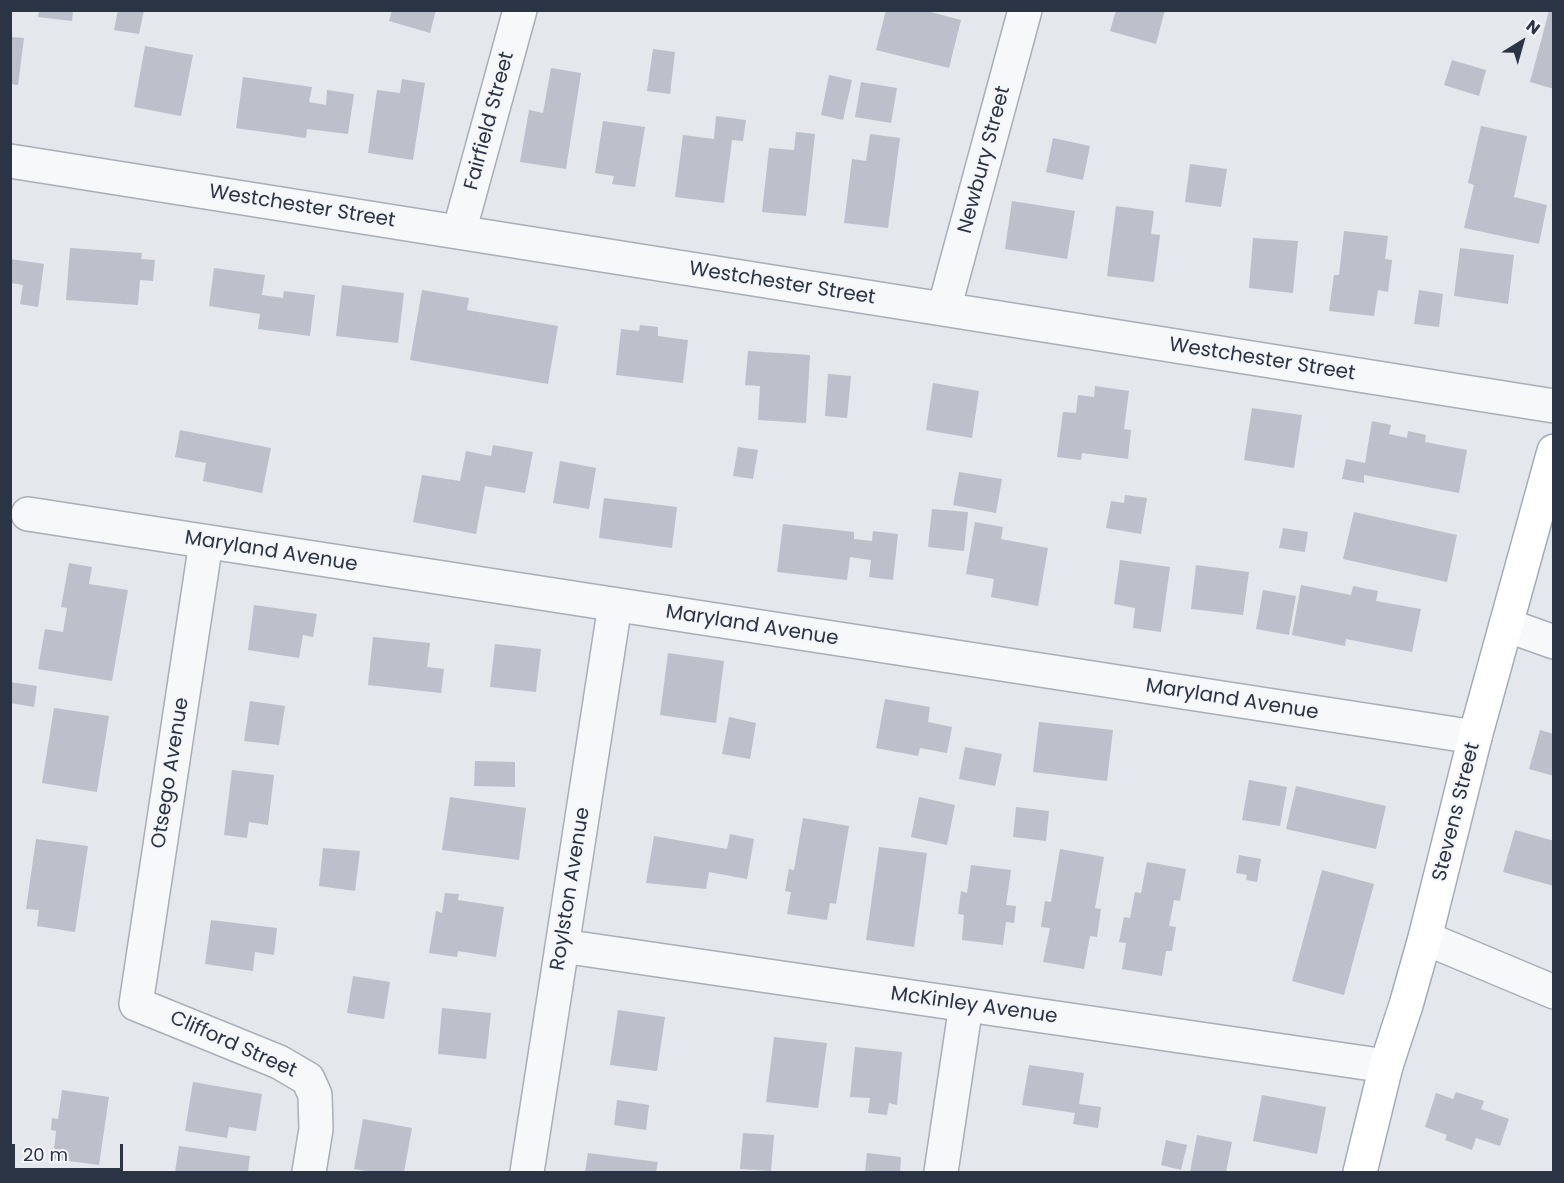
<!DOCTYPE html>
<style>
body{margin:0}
#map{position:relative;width:1564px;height:1183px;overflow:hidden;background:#e4e7ec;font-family:Poppins,sans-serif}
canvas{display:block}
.frame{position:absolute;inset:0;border:12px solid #2b3445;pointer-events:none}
.north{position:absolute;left:1492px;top:12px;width:60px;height:60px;-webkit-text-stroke:4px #f4f6f9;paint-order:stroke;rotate:37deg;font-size:16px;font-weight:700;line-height:24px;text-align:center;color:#2b3445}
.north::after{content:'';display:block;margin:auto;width:21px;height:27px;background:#2b3445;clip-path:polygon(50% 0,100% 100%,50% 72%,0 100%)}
.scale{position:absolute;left:12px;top:1144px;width:111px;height:27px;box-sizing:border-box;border:3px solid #2b3445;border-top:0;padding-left:8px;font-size:18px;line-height:21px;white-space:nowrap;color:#2b3445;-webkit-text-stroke:4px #f4f6f9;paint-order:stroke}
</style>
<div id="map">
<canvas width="1564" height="1183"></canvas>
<div class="frame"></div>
<div class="north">N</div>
<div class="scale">20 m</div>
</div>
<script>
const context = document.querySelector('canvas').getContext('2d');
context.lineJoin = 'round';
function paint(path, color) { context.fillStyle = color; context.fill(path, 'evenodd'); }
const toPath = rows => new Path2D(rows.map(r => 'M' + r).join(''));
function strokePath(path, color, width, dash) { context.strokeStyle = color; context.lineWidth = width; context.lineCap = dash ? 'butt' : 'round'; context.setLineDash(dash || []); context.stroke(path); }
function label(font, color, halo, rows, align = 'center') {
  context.font = font + ' Poppins,sans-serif'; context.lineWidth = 4.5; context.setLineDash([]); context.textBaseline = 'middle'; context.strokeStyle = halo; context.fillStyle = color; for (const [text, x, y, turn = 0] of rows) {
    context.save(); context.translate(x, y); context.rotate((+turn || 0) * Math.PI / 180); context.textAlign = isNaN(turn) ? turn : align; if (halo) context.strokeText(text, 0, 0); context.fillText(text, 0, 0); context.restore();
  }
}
const building = toPath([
 [39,10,73,10,72,21,38,17],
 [118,10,144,10,139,34,114,30],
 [392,10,436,10,430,33,389,21],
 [886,10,923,10,961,20,949,68,876,50],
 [1116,10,1165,10,1156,44,1110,31],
 [1549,11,1554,12,1554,89,1530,82],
 [10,37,24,38,18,85,10,84],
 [145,46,193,55,181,116,134,107],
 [653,49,675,52,670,94,647,91],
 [1452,60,1486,70,1479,96,1444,85],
 [551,68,581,73,566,169,520,162,529,110,543,113],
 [829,75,852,80,843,120,821,115],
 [243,77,312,87,309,102,326,105,327,90,354,94,348,134,307,129,306,138,236,128],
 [402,79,425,83,413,160,368,153,377,90,400,93],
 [861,82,897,88,891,123,855,117],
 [716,116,746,120,743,141,732,140,724,203,675,197,683,135,714,139],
 [603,121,645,127,635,187,612,184,614,176,595,173],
 [1481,126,1527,136,1514,197,1547,205,1539,244,1464,228,1474,185,1468,183],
 [796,132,815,134,806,216,762,212,769,148,794,150],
 [870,134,900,138,888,228,844,223,852,159,866,161],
 [1053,138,1090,146,1083,180,1046,172],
 [1190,164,1227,169,1221,207,1185,202],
 [1012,201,1075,211,1067,259,1005,249],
 [1116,206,1154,211,1151,234,1160,235,1154,282,1107,276],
 [1344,231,1388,236,1385,259,1392,260,1388,292,1378,290,1374,316,1329,311,1334,275,1339,275],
 [1253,238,1298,241,1293,293,1249,288],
 [70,248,142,253,141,259,155,260,153,281,140,280,138,305,66,300],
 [1460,248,1514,255,1508,304,1454,296],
 [10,259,44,264,38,307,20,304,23,285,10,283],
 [214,268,265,275,262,295,283,298,284,291,315,295,310,336,258,329,260,314,209,306],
 [342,285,404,293,398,343,336,336],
 [422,290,469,298,467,310,558,326,548,384,410,360],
 [1419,290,1443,294,1439,327,1414,324],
 [640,325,658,327,658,336,688,340,683,383,616,375,621,329,639,331],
 [748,351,810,355,806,423,758,420,760,386,745,385],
 [828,374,851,376,847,418,825,416],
 [933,383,979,391,972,438,926,430],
 [1095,386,1129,391,1124,429,1131,430,1128,459,1082,453,1081,460,1057,457,1063,412,1076,413,1078,395,1094,397],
 [1252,408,1302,415,1294,468,1244,460],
 [1372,421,1391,425,1389,434,1407,438,1408,431,1426,435,1425,442,1467,450,1459,493,1364,475,1364,483,1342,479,1346,459,1365,463],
 [180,430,271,448,262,493,203,481,206,463,175,457],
 [493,445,533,452,525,493,485,486,476,534,413,522,422,475,460,481,466,451,491,456],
 [738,447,758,450,753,479,733,476],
 [560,461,596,468,589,509,553,503],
 [959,472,1002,479,996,513,953,505],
 [1125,495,1147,498,1141,534,1106,528,1111,501,1124,503],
 [604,498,677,507,672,548,599,538],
 [932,509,968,512,964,551,928,547],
 [1354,512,1457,535,1447,582,1343,559],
 [975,522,1003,527,1001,539,1048,548,1038,606,991,597,994,579,966,574],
 [783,524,854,532,854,539,872,541,873,531,898,534,893,580,869,577,871,560,850,557,847,580,777,572],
 [1283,528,1308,532,1305,552,1279,548],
 [1120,560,1170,567,1161,632,1133,628,1135,608,1114,604],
 [69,563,92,567,89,584,128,590,112,681,38,669,45,629,63,632,67,608,61,607],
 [1196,565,1249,572,1243,615,1191,609],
 [1301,585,1351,595,1353,586,1378,591,1376,601,1421,609,1412,652,1346,639,1345,646,1292,635],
 [1263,590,1296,596,1289,635,1256,629],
 [254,605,317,614,313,637,303,635,299,658,248,650],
 [373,637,430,643,427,667,444,669,441,693,368,685],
 [495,644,541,649,536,692,490,687],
 [668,653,724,661,716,723,660,715],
 [10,682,37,686,34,707,10,703],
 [885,699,930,707,928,722,952,727,947,753,920,748,918,756,876,748],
 [250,701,285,706,279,745,244,741],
 [54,708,109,716,97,792,42,783],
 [729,717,756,723,750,759,722,754],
 [1039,722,1113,730,1107,781,1033,772],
 [1540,730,1554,734,1554,776,1529,769],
 [965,747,1002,754,995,786,959,779],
 [475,761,515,762,515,787,474,786],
 [232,770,274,775,268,825,249,822,247,838,224,835],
 [1249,780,1287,787,1280,826,1242,820],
 [1296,786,1386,806,1376,849,1286,829],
 [450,797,526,808,519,860,442,850],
 [919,797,955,805,947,845,911,837],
 [1016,807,1049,811,1046,841,1013,837],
 [803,818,849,826,836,904,830,903,827,920,787,914,791,892,785,891,789,869,794,870],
 [1515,830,1554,841,1554,886,1503,872],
 [730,834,754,839,747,879,709,872,706,889,646,883,654,836,727,849],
 [36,839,88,846,75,932,37,926,39,910,26,909],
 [879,847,927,853,914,947,866,940],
 [323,848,360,851,355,891,319,886],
 [1060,849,1104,857,1095,908,1101,909,1097,937,1090,936,1084,969,1043,962,1050,928,1041,927,1045,901,1051,902],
 [1239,855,1261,859,1257,882,1246,880,1247,875,1236,873],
 [1147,862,1186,869,1180,901,1174,900,1169,926,1176,927,1172,951,1166,951,1162,976,1122,969,1126,943,1119,942,1124,917,1130,918,1135,892,1141,893],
 [971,865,1011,870,1006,905,1016,906,1014,923,1006,922,1003,945,962,940,964,915,958,914,961,891,967,893],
 [1322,870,1374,884,1344,995,1292,981],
 [445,893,459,894,458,900,504,907,496,957,458,951,457,957,429,953,436,911,442,913],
 [211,920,277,928,274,955,255,952,253,971,205,964],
 [353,976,390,982,384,1019,347,1013],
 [442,1008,491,1013,486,1059,438,1054],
 [618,1010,665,1017,657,1071,610,1065],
 [774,1037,827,1043,818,1108,766,1102],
 [855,1047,902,1052,897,1105,889,1103,887,1115,868,1113,870,1098,850,1097],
 [1029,1065,1084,1073,1079,1104,1101,1107,1098,1128,1073,1124,1075,1113,1022,1105],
 [193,1082,262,1094,256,1131,229,1127,227,1138,185,1131],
 [62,1090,109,1097,99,1165,53,1159,56,1131,51,1130,52,1118,58,1119],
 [1456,1092,1484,1101,1481,1109,1509,1119,1500,1146,1476,1138,1472,1150,1445,1140,1447,1135,1425,1127,1436,1093,1453,1099],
 [1262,1095,1326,1107,1317,1154,1253,1141],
 [617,1100,649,1105,646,1130,614,1125],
 [363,1119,412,1128,404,1172,372,1172,354,1169],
 [743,1133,774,1135,771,1171,740,1169],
 [1197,1135,1232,1142,1226,1172,1190,1172],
 [1166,1140,1187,1145,1181,1170,1161,1165],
 [179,1146,250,1156,248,1172,175,1172],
 [588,1153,658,1162,656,1172,585,1172],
 [867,1153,901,1157,900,1172,865,1172]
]);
const minor = toPath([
 [10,161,1554,406],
 [459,232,520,10],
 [944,309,1025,10],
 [28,514,1475,737],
 [206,542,136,1004,279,1062,308,1079,315,1095,316,1129,309,1172],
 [1506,625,1554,642],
 [1425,938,1554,992],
 [562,946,1386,1066],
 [527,1172,615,605],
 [941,1172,966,1005]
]);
const major = toPath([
 [1360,1172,1386,1066,1406,1005,1425,938,1475,737,1554,451]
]);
const streetNames = [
 ["Fairfield Street",490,121,-75],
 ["Newbury Street",985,160,-75],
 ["Westchester Street",302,207,9],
 ["Westchester Street",782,284,9],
 ["Westchester Street",1262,360,9],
 ["Maryland Avenue",271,552,9],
 ["Maryland Avenue",752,626,9],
 ["Maryland Avenue",1232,700,9],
 ["Otsego Avenue",171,773,-81],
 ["Stevens Street",1457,812,-76],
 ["Roylston Avenue",571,889,-81],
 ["McKinley Avenue",974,1006,8],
 ["Clifford Street",233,1045,24]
];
paint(building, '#bbc0ca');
strokePath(minor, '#a9aeb7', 36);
strokePath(major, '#a3abb8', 36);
strokePath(minor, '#f7f8fa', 33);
strokePath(major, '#fff', 33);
label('20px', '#2b3445', '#f4f6f9', streetNames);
</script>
